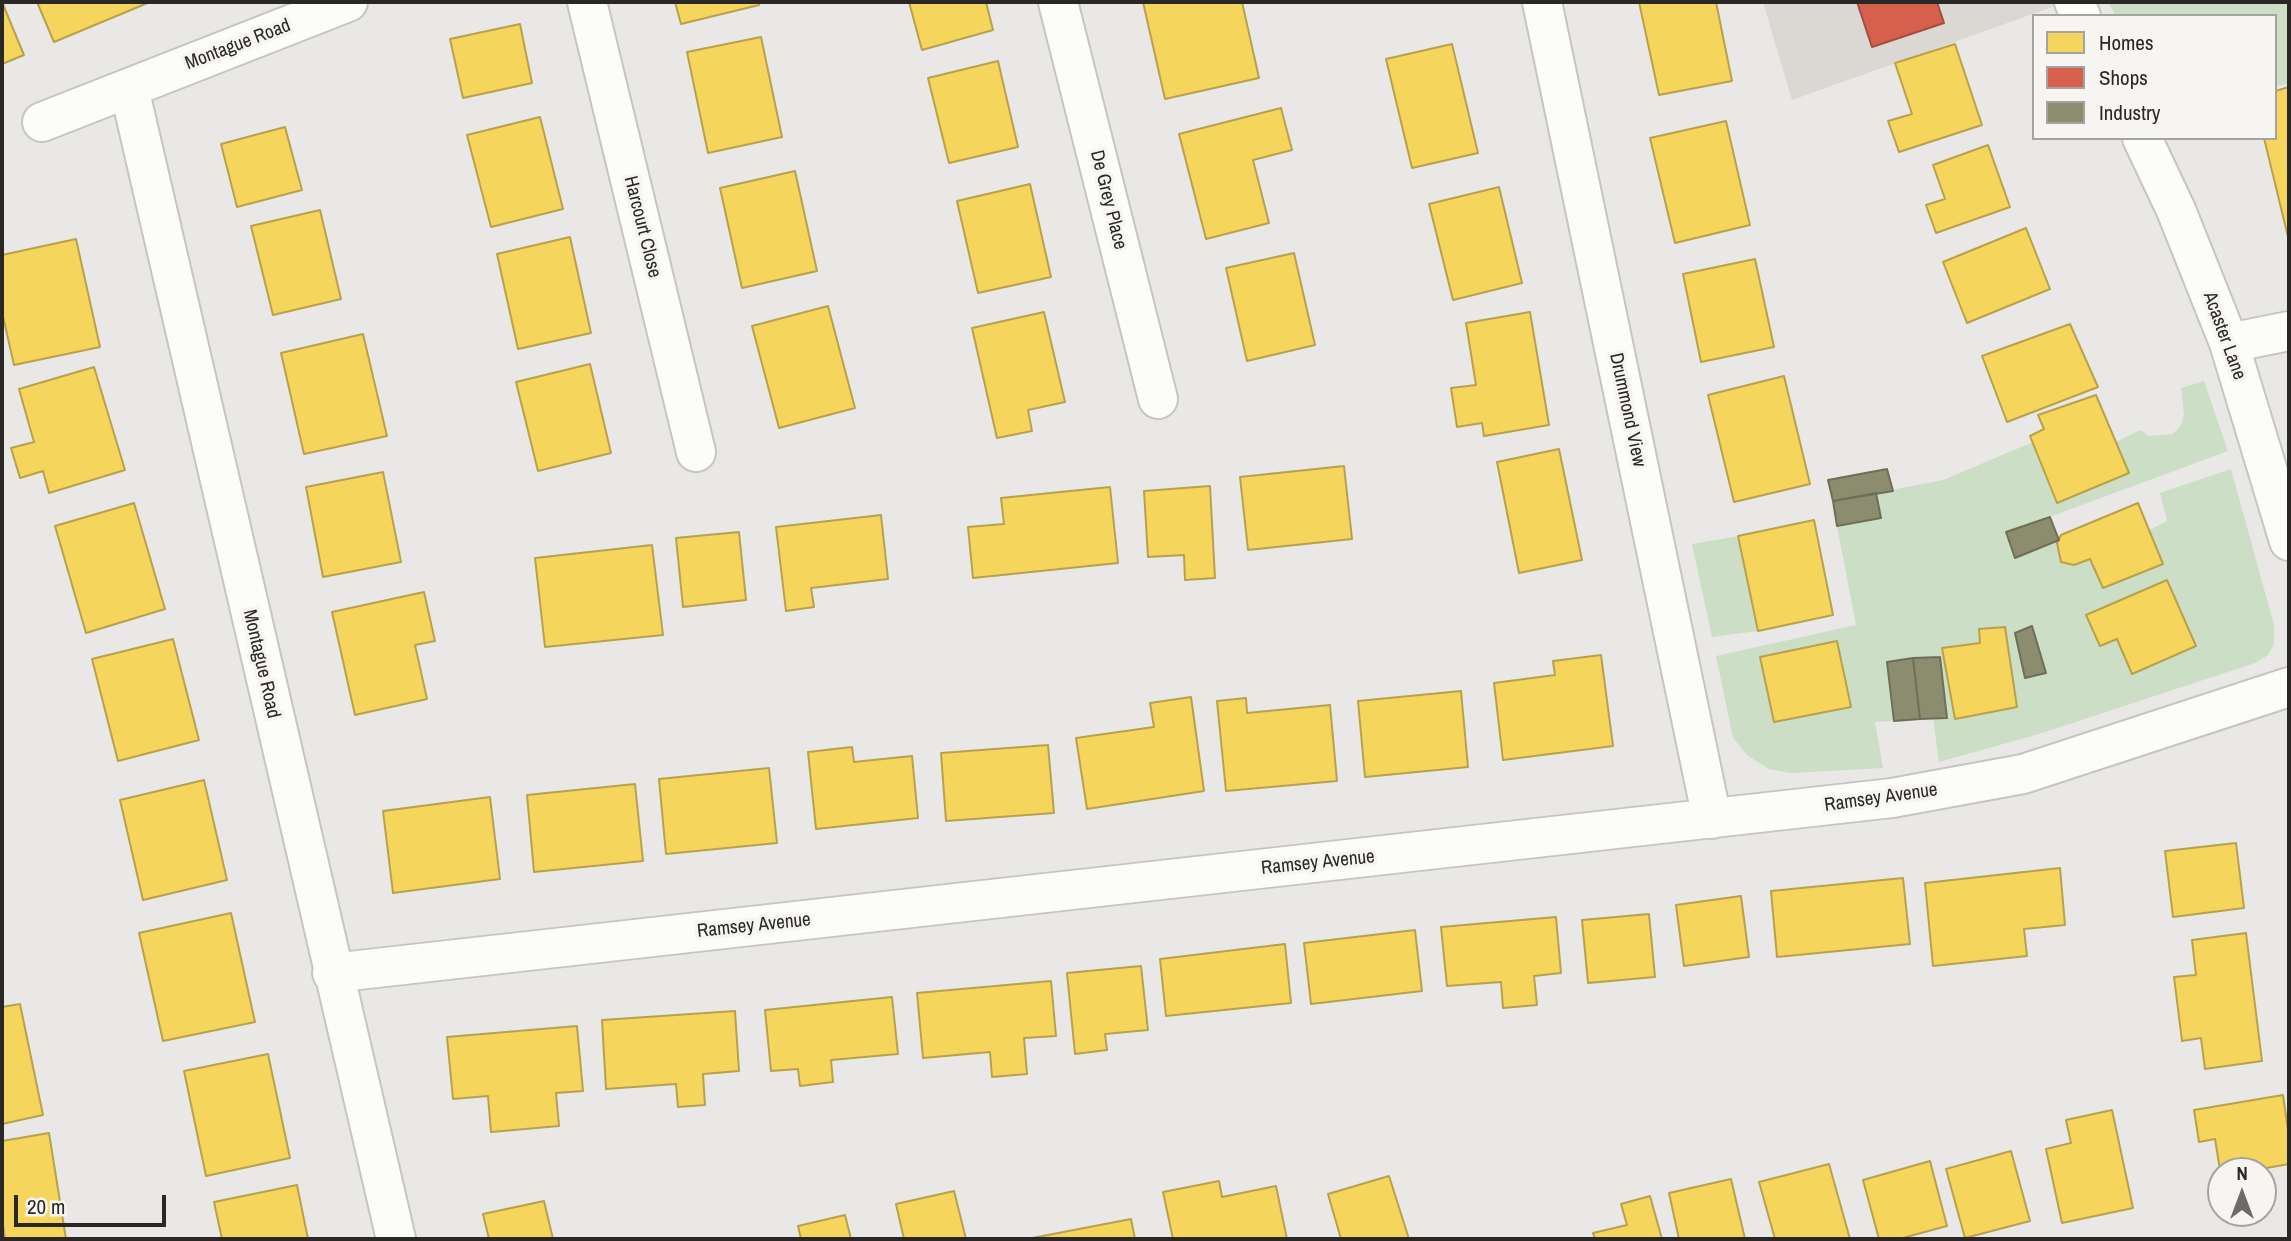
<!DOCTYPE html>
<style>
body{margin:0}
#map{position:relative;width:2291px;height:1241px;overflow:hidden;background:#e9e8e6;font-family:"Archivo Narrow",sans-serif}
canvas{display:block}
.frame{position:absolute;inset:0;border:4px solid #292827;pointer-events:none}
.legend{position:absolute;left:2032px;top:14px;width:245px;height:126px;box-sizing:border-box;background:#f7f5f2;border:2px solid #a5a3a1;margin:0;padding:9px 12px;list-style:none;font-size:21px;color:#292827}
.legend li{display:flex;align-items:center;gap:14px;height:35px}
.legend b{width:35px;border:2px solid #a5a3a1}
.north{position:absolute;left:2207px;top:1157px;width:70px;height:70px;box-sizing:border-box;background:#f7f5f2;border:2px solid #a5a3a1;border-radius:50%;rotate:0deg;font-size:19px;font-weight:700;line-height:28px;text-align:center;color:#292827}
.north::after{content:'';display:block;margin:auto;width:24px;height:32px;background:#6c6b6a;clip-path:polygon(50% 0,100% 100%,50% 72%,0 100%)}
.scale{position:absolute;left:14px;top:1195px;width:152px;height:32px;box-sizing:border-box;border:4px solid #292827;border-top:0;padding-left:9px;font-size:21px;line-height:24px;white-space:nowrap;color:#292827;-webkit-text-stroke:5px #f7f5f2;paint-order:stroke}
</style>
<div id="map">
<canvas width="2291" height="1241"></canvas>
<div class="frame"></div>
<ul class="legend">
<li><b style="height:19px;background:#f6d55c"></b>Homes</li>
<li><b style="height:19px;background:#d6604d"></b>Shops</li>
<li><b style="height:19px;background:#8c8c6e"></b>Industry</li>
</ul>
<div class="north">N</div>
<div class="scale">20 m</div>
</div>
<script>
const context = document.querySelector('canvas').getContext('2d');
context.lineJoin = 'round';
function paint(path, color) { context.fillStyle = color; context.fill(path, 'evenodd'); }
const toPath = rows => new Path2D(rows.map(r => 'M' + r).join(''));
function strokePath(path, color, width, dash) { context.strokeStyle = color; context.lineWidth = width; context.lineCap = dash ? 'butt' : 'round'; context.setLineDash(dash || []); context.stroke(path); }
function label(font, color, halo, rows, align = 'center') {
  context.font = font + ' "Archivo Narrow",sans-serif'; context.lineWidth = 7; context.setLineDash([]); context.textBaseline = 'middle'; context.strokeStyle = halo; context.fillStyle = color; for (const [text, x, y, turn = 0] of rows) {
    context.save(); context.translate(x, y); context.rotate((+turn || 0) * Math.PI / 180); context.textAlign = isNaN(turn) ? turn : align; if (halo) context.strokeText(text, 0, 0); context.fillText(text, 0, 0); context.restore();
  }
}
const built = toPath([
 [1763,2,2066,2,1792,100]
]);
const green = toPath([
 [2108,2,2289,2,2289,83,2275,87,2275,16,2116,16],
 [2204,381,2228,451,2006,533,2015,557,2059,540,2061,562,2074,565,2090,559,2103,588,2162,564,2149,530,2167,521,2160,493,2231,469,2274,625,2274,644,2268,655,2255,663,2039,734,1939,762,1933,718,1947,717,1940,657,1887,662,1894,721,1875,722,1883,768,1791,773,1769,769,1748,756,1733,738,1716,656,1856,625,1837,526,1881,518,1876,493,1943,480,2033,442,2058,503,2129,473,2116,442,2140,430,2149,436,2172,434,2180,427,2184,415,2181,388],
 [2167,580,2196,646,2132,674,2117,639,2100,645,2086,615],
 [2032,626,2045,673,2025,677,2015,633],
 [2005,627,2017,707,1955,719,1942,648,1980,643,1980,630],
 [1837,641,1851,706,1774,722,1760,657],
 [1738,536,1758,631,1712,637,1692,544]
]);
const homes = toPath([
 [2,2,24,55,2,64,2,2],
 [37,2,150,2,54,42,37,2],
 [675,2,758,2,759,5,681,24,675,2],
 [909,2,986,2,993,30,922,50,909,2],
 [1143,2,1242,2,1259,78,1165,99,1143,2],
 [1639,2,1716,2,1732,81,1659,95,1639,2],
 [520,24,532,83,463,98,450,39,520,24],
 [761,37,782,137,708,153,687,52,761,37],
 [1452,44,1478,153,1412,168,1386,59,1452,44],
 [1955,44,1982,125,1899,152,1888,121,1912,114,1895,63,1955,44],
 [998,61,1018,147,949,163,928,78,998,61],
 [2289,87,2289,241,2264,138,2275,138,2275,91,2289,87],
 [1281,108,1292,150,1253,160,1269,223,1206,239,1179,134,1281,108],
 [540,117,563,209,491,227,467,135,540,117],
 [1726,121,1750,225,1675,243,1650,138,1726,121],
 [285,127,302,190,237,207,221,144,285,127],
 [1988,145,2010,207,1936,233,1926,205,1945,199,1933,165,1988,145],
 [795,171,817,271,742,288,720,188,795,171],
 [1030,184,1051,277,978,293,957,201,1030,184],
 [1499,187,1522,283,1453,300,1429,204,1499,187],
 [320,210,341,299,273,315,251,226,320,210],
 [2026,228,2050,289,1967,323,1943,262,2026,228],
 [570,237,591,333,518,349,497,254,570,237],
 [76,239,100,347,14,365,2,312,2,255,76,239],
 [1294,253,1315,345,1247,361,1226,268,1294,253],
 [1755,259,1774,347,1701,362,1683,274,1755,259],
 [828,306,855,408,779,428,752,326,828,306],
 [1044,312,1065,402,1028,410,1032,431,997,438,972,328,1044,312],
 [1530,312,1549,425,1484,436,1482,423,1457,427,1451,388,1476,385,1466,323,1530,312],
 [2070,324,2098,387,2007,422,1982,356,2070,324],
 [363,334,387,436,304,454,281,353,363,334],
 [590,364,611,453,538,471,516,382,590,364],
 [94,367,125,470,49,493,43,471,20,478,11,448,34,442,19,389,94,367],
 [1784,376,1810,484,1734,502,1708,395,1784,376],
 [2096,395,2129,473,2057,503,2030,436,2044,429,2038,415,2096,395],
 [1559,449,1582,560,1519,573,1497,462,1559,449],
 [1344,466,1352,539,1248,550,1240,477,1344,466],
 [383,472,401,562,323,577,306,487,383,472],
 [1210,486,1215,578,1185,580,1184,555,1148,557,1144,491,1210,486],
 [1110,487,1118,563,973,578,968,527,1004,524,1001,498,1110,487],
 [134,503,165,609,86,633,55,526,134,503],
 [2138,503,2163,564,2103,588,2090,559,2074,565,2061,562,2057,543,2061,535,2138,503],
 [881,515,888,579,811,588,814,607,786,611,776,527,881,515],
 [1814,520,1833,615,1758,631,1738,536,1814,520],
 [739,532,746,600,683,607,676,538,739,532],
 [652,545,663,635,545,647,535,558,652,545],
 [2167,580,2196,646,2132,674,2117,639,2100,646,2086,615,2167,580],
 [424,592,435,641,415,645,427,699,355,715,332,612,424,592],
 [2005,627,2017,707,1955,719,1942,648,1980,643,1979,629,2005,627],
 [173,639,199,740,118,761,92,659,173,639],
 [1837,641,1851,707,1774,722,1760,657,1837,641],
 [1601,655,1613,746,1503,760,1494,683,1555,675,1553,661,1601,655],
 [1461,691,1468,767,1365,777,1358,701,1461,691],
 [1191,697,1204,791,1087,809,1076,738,1154,727,1150,703,1191,697],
 [1246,698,1247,713,1330,705,1337,781,1226,791,1217,701,1246,698],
 [1048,745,1054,813,946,821,941,753,1048,745],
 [852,747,854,762,912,756,918,818,816,829,808,752,852,747],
 [769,768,777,843,666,854,659,779,769,768],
 [204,780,227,880,143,900,120,800,204,780],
 [635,784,643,861,534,872,527,795,635,784],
 [490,797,500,879,393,893,383,811,490,797],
 [2236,843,2244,908,2173,917,2165,851,2236,843],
 [2060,868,2065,925,2024,929,2027,956,1933,966,1925,883,2060,868],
 [1903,878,1910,944,1777,957,1771,891,1903,878],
 [1741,896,1749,957,1684,966,1676,905,1741,896],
 [231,913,255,1022,163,1041,139,933,231,913],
 [1649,914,1655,977,1588,983,1582,920,1649,914],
 [1556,917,1561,973,1534,976,1537,1005,1503,1008,1501,982,1447,986,1441,927,1556,917],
 [1415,930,1422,991,1311,1004,1304,943,1415,930],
 [2246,933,2262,1061,2205,1069,2201,1038,2182,1041,2174,977,2196,975,2192,940,2246,933],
 [1285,944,1291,1003,1166,1016,1160,959,1285,944],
 [1141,966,1148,1030,1105,1034,1107,1050,1075,1054,1067,973,1141,966],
 [1051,981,1056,1036,1024,1038,1027,1074,992,1077,990,1052,923,1058,917,993,1051,981],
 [892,997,898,1054,831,1060,833,1082,800,1086,798,1069,771,1071,765,1010,892,997],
 [20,1004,43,1115,2,1124,2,1007,20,1004],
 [735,1011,739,1071,703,1074,705,1105,678,1107,676,1084,606,1089,602,1020,735,1011],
 [577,1026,583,1091,556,1093,559,1126,491,1132,488,1096,453,1099,447,1037,577,1026],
 [268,1054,290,1158,206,1176,184,1071,268,1054],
 [2283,1095,2289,1137,2289,1164,2249,1171,2221,1171,2221,1176,2215,1139,2199,1142,2194,1110,2283,1095],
 [2112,1110,2133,1208,2062,1223,2046,1149,2071,1143,2066,1120,2112,1110],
 [49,1133,66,1239,5,1239,2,1217,2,1141,49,1133],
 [2011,1151,2030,1221,1965,1238,1946,1169,2011,1151],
 [1930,1161,1947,1226,1899,1239,1879,1239,1863,1180,1930,1161],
 [1829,1164,1850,1239,1775,1239,1759,1182,1829,1164],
 [1389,1176,1409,1239,1341,1239,1328,1194,1389,1176],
 [1731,1179,1745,1239,1679,1239,1669,1193,1731,1179],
 [1219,1181,1222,1197,1276,1186,1287,1239,1173,1239,1163,1192,1219,1181],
 [297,1185,308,1239,222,1239,214,1202,297,1185],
 [954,1191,966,1239,904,1239,896,1204,954,1191],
 [1650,1196,1662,1239,1595,1239,1593,1233,1627,1225,1621,1204,1650,1196],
 [544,1201,553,1239,489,1239,483,1214,544,1201],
 [845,1215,851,1239,801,1239,798,1226,845,1215],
 [1131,1219,1135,1239,1027,1239,1131,1219]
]);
const shops = toPath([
 [1857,2,1937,2,1944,23,1872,47,1857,2]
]);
const industry = toPath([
 [1887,469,1893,491,1833,501,1828,480,1887,469],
 [1876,493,1881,518,1837,526,1833,501,1876,493],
 [2050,517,2059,540,2015,558,2006,532,2050,517],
 [2032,626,2046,673,2025,678,2015,633,2032,626],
 [1940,657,1947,718,1920,719,1913,658,1940,657],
 [1913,658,1920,719,1894,721,1887,662,1913,658]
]);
const street = toPath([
 [587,2,696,452],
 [1058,2,1158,399],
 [1542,2,1712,819],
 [129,88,396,1239],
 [42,122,348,2],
 [2229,343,2289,331],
 [332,973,1892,798,2023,774,2289,687]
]);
const secondary = toPath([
 [2074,2,2081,16],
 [2142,138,2176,210,2229,343,2289,541]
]);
const streetNames = [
 ["Montague Road",238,45,-21],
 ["De Grey Place",1108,200,76],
 ["Harcourt Close",642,227,76],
 ["Acaster Lane",2224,336,70],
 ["Drummond View",1627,410,78],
 ["Montague Road",261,664,77],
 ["Ramsey Avenue",1881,798,-8],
 ["Ramsey Avenue",1318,863,-6],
 ["Ramsey Avenue",754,926,-6]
];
paint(built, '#dbd7d2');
paint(green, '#ccdec6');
paint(homes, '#f6d55c');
strokePath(homes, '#b8a14c', 2);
paint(shops, '#d6604d');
strokePath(shops, '#a24f42', 2);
paint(industry, '#8c8c6e');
strokePath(industry, '#6e6e59', 2);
strokePath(street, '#c6c5c4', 42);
strokePath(secondary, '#c6c5c4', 42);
strokePath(street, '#fcfcfb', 38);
strokePath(secondary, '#fcfcfb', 38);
label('19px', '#292827', '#f7f5f2', streetNames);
</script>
